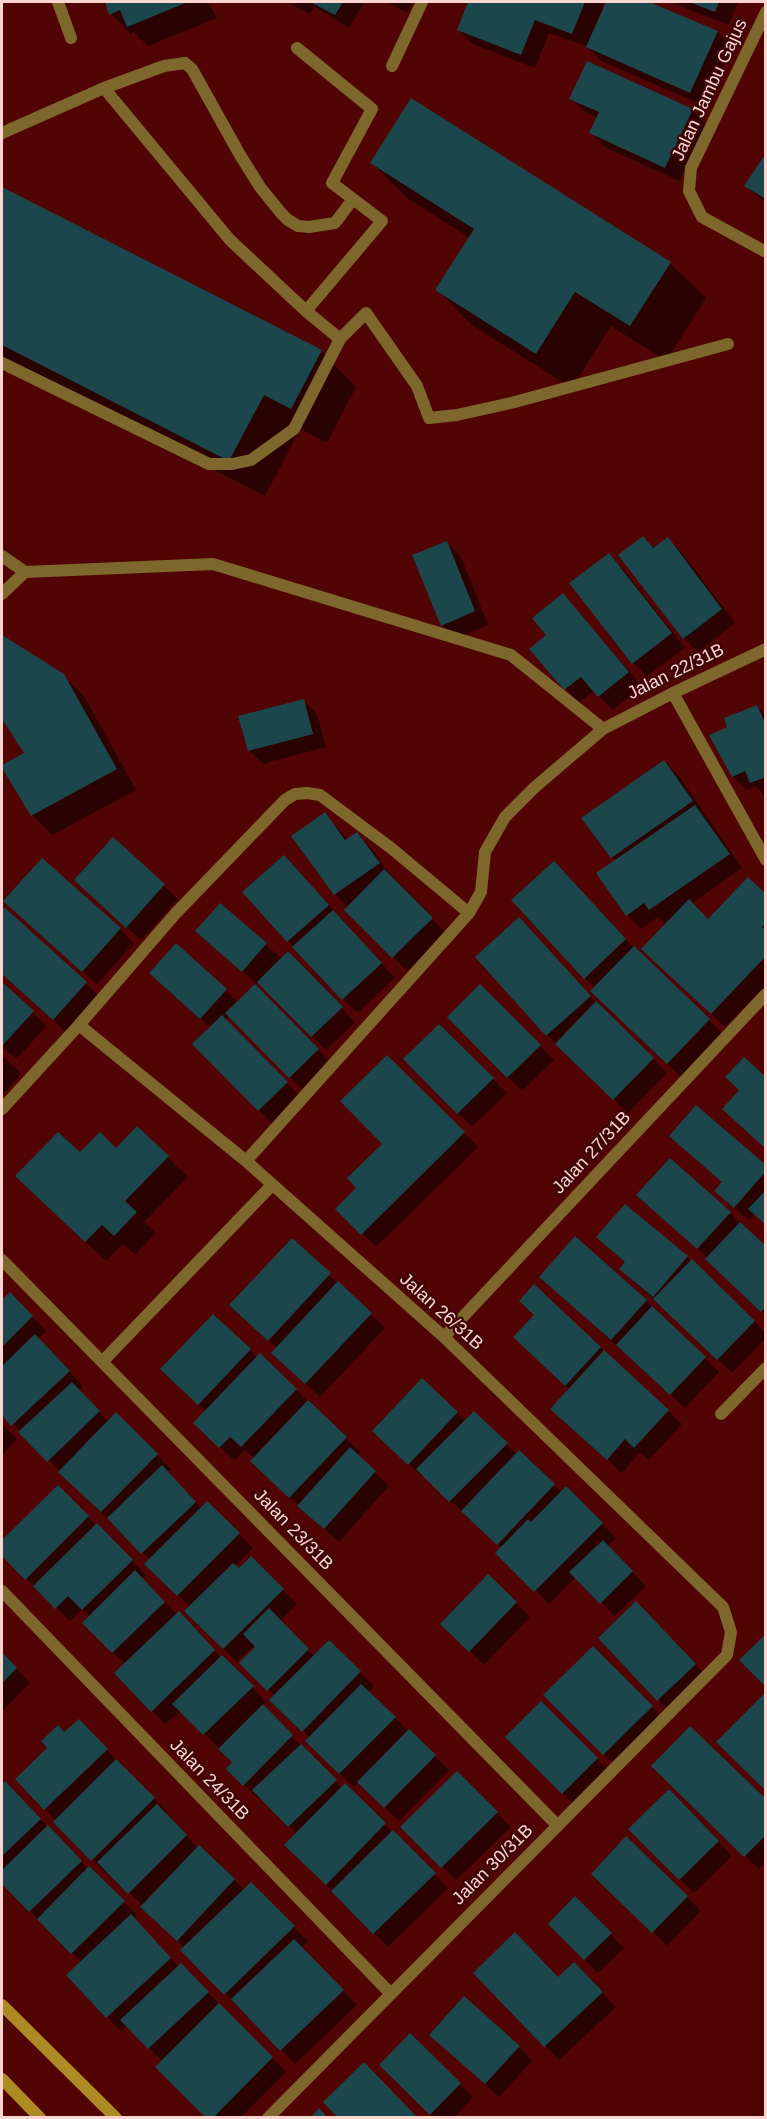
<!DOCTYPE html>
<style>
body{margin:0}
#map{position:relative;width:767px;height:2119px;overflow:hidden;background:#500404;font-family:Arial,sans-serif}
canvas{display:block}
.frame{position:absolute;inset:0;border:3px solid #fbd6d1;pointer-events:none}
</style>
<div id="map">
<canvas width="767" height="2119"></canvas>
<div class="frame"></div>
</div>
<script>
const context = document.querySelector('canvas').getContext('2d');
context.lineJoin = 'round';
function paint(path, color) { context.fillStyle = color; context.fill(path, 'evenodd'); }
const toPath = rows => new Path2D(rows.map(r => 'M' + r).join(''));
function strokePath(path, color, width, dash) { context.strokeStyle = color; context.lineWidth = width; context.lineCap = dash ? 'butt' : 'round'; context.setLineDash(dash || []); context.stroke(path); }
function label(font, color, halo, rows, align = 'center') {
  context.font = font + ' Arial,sans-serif'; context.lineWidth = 4.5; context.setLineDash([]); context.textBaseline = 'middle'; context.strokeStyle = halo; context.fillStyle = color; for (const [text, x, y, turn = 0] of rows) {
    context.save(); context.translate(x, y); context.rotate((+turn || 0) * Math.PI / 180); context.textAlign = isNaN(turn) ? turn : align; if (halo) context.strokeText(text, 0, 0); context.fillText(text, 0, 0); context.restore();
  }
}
const shadow = toPath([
 [107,2,208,2,217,18,148,46,134,32,131,34,111,14],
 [287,2,364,2,349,28,314,6,310,14],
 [387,2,413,2,407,13],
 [470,2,604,2,602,8,604,9,607,2,646,2,717,32,731,46,705,106,601,61,586,46,549,33,535,68,473,44,459,30],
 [670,2,738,2,729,25],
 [571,98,692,110,706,124,679,181,605,147,591,133,598,118,585,112],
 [766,156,766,203,746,186],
 [372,163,670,263,706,298,666,361,611,326,572,388,472,325,437,290,470,238,407,198],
 [2,188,321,351,356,387,327,443,300,429,265,496,2,361],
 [643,538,655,549,668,539,682,553,735,623,698,652,684,638],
 [447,543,461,557,488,625,456,639,442,625],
 [609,555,623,569,685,648,647,676,633,663],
 [563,595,642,686,613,710,594,691,579,703,531,649,549,635],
 [2,637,63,675,84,696,136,790,52,835,32,815,2,766,26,753,2,716],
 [303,700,317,714,326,747,263,764,249,750],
 [757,707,766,715,765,796,755,786,747,790,733,776,729,728],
 [664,761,678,775,742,868,691,904,708,921,766,896,766,985,725,1027,657,963,671,918,664,923,658,917,641,929,627,915,616,862,583,818],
 [325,814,348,840,357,834,371,848,392,878,446,933,407,971,346,910,348,908,335,894,293,836],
 [113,839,178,899,141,940,90,894],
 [298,871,395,978,357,1013,288,941],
 [567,877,634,948,723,1034,681,1077,606,1005,595,988,585,978],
 [220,905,282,959,288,954,355,1022,326,1050,259,982,257,984,197,931],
 [4,909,100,997,67,1033,2,973,2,912],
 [19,915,120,929,134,943,97,984],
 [533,933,601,1008,667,1073,628,1113,547,1035,477,957],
 [176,945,238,1002,255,986,331,1063,304,1091,230,1015,225,1020,301,1097,273,1124,194,1044,211,1028,165,987],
 [2,984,47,1026,16,1059,2,1047],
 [480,987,554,1060,522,1091,449,1017],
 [439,1026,507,1093,472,1127,405,1059],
 [2,1055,21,1074,2,1096],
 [387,1057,478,1147,376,1247,337,1209,358,1188,384,1144],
 [137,1128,188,1177,144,1222,156,1233,135,1255,123,1244,106,1261,37,1196,80,1154,116,1150],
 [766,1167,766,1225,754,1214,749,1220,730,1204],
 [652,1209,730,1213,766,1248,766,1315,708,1258],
 [598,1237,687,1257,766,1333,766,1338,732,1373,621,1269,626,1263],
 [292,1240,385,1328,320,1397,286,1366,277,1348,245,1318],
 [541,1277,646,1301,719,1372,685,1408],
 [534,1286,682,1424,649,1460,640,1452,622,1473,566,1422,570,1390,529,1351,535,1315],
 [10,1295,46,1331,38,1339,83,1386,78,1390,109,1422,116,1415,171,1469,167,1472,202,1509,207,1503,253,1548,235,1566,239,1571,251,1558,297,1604,280,1621,314,1656,329,1642,374,1686,368,1692,449,1770,399,1821,359,1782,354,1787,307,1741,310,1738,271,1700,275,1696,241,1663,257,1647,255,1645,237,1662,186,1611,190,1607,146,1564,150,1560,2,1413,2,1303],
 [213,1316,258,1358,260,1355,360,1452,357,1456,389,1486,339,1542,265,1475,254,1458,245,1450,234,1460,209,1437,206,1411,176,1383],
 [457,1413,466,1422,474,1413,517,1455,519,1452,562,1493,566,1488,616,1538,607,1546,646,1586,615,1616,576,1577,549,1604,497,1553,502,1548,424,1476,423,1477,388,1445],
 [2,1424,17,1439,2,1455],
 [58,1487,146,1575,141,1579,266,1701,262,1706,342,1788,345,1785,448,1888,388,1947,287,1845,297,1834,260,1796,258,1798,228,1769,234,1763,219,1748,181,1711,165,1724,152,1711,125,1664,84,1623,90,1617,82,1609,70,1621,2,1554,2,1542],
 [488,1576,530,1617,484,1665,442,1624],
 [650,1617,709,1679,672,1714,600,1638],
 [593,1648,666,1721,618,1768,545,1695],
 [2,1654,30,1683,2,1711],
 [541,1704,611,1773,576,1807,507,1737],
 [79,1721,167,1812,165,1814,198,1848,245,1890,265,1897,308,1941,301,1948,357,2005,295,2064,183,1950,185,1948,108,1871,106,1873,55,1822,56,1820,45,1809,64,1734],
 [653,1766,766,1801,766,1863,759,1869],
 [457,1773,511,1827,456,1880,402,1827],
 [2,1779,88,1869,137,1915,133,1919,179,1967,195,1979,286,2072,240,2118,208,2118,163,2062,127,2025,121,2031,107,2017,81,1962,2,1883],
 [669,1791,732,1856,694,1893,630,1829],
 [607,1888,687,1897,701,1911,667,1946],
 [575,1898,624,1948,598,1973,550,1924],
 [574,1964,616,2007,559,2060,475,1973,559,1979],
 [431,2035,519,2047,532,2061,499,2097],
 [410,2036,473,2097,454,2118,435,2118,381,2065]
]);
const building = toPath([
 [105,2,188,2,127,27,120,10,109,15],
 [310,2,343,2,335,15],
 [468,2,585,2,572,34,535,20,521,55,457,30],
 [606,2,649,2,718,31,690,93,586,47],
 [689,2,719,2,715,12],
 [587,61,693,109,665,168,589,133,599,112,569,99],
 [411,98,671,262,630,326,575,292,536,354,435,290,474,229,370,163],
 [766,153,766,199,744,186],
 [2,187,322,350,291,409,264,395,229,461,2,345],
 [643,536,653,548,668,537,722,609,683,639,618,555],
 [447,541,475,611,441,626,412,555],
 [609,553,672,633,632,664,569,583],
 [563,593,629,672,598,697,581,677,564,690,529,649,546,635,532,618],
 [2,635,64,674,117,769,31,816,2,768,2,765,24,753,2,719],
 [304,699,313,734,248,751,238,716],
 [757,705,766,725,766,777,750,783,745,771,732,777,709,735,727,727,724,718],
 [664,760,693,801,611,858,581,818],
 [695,805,730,854,649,910,644,903,626,916,596,873],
 [325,812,345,840,357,832,380,863,334,895,291,836],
 [113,837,165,884,126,928,74,880],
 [284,855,329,905,287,942,242,892],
 [42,858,121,928,82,972,3,901],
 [554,861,626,939,584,979,511,900],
 [384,869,433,918,392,958,344,910],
 [748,877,766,894,766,923,762,927,766,931,766,956,711,1014,641,949,689,899,708,919],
 [220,903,267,943,242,972,195,931],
 [4,907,87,982,53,1020,2,974,2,910],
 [333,910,382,963,342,1000,292,947],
 [519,917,591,996,546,1036,475,957],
 [176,943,227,989,200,1019,149,973],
 [634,946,710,1019,667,1064,590,991],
 [288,951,343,1007,311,1037,257,982],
 [2,982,34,1011,2,1046],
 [255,984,319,1049,289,1078,225,1013],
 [480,984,541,1045,507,1078,447,1017],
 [596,1001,654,1058,613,1100,555,1044],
 [222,1015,288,1082,258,1111,192,1044],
 [439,1024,494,1078,457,1114,403,1059],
 [387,1055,465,1132,361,1235,335,1209,356,1188,347,1178,382,1144,340,1101],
 [744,1057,766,1077,766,1149,722,1109,739,1090,725,1077],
 [696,1105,766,1165,766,1171,734,1208,714,1191,722,1182,669,1136],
 [137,1126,169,1156,125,1201,137,1212,114,1236,102,1225,85,1242,15,1176,58,1132,80,1152,100,1132,116,1148],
 [670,1158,731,1212,697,1249,636,1195],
 [766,1190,766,1225,748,1209],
 [625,1204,688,1256,653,1297,619,1269,625,1262,596,1237],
 [740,1222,766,1246,766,1307,761,1312,705,1259],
 [575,1236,647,1300,611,1340,539,1277],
 [292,1238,331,1273,268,1341,229,1305],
 [692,1259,755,1321,717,1360,653,1299],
 [338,1281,372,1313,305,1384,271,1353],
 [534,1284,601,1347,565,1386,513,1337,534,1315,519,1301],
 [10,1292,33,1316,2,1347,2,1300],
 [652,1306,706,1357,670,1395,616,1345],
 [213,1314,251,1349,198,1405,160,1369],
 [35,1334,70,1371,11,1426,2,1415,2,1366],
 [604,1350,669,1410,634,1448,625,1439,607,1460,550,1409],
 [260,1353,297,1389,241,1447,230,1437,219,1448,193,1423],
 [422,1378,458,1412,408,1465,372,1431],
 [72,1382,100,1411,47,1462,18,1432],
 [308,1400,347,1437,289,1498,250,1461],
 [474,1411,508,1443,449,1502,416,1469],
 [116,1412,158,1454,101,1512,58,1472],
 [350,1447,376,1471,324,1529,297,1506],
 [519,1450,555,1484,497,1545,461,1511],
 [162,1465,196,1502,141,1554,107,1518],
 [58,1485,89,1516,25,1580,2,1556,2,1540],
 [566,1486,603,1523,534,1592,495,1553,528,1519,531,1522],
 [207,1501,240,1533,177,1596,144,1564],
 [97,1523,133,1560,82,1610,68,1596,55,1609,33,1586],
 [603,1540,633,1571,600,1604,569,1572],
 [251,1556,284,1589,223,1649,184,1611,233,1563,239,1568],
 [135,1570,165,1602,112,1653,82,1623],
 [488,1574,517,1602,469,1652,440,1624],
 [636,1601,696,1664,657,1701,598,1638],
 [269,1608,309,1649,267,1691,239,1663,255,1647,243,1634],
 [179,1611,215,1650,151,1712,114,1673],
 [766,1634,766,1687,739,1660],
 [329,1640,361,1671,302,1732,269,1700],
 [593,1646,653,1706,603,1755,543,1695],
 [2,1652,17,1668,2,1683],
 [222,1655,254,1686,203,1735,172,1704],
 [361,1684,396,1717,339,1774,305,1741],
 [766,1692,766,1791,716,1742],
 [541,1701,598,1758,562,1794,505,1737],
 [263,1704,293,1735,243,1786,226,1769,232,1762,218,1749],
 [79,1719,108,1749,44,1810,15,1779,47,1748,41,1741,58,1725,64,1732],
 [690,1726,766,1799,766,1835,744,1857,651,1766],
 [409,1729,436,1755,384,1808,357,1782],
 [301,1744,337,1780,288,1827,252,1790],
 [116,1759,155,1798,91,1861,53,1822],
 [457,1771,498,1812,441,1868,400,1827],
 [5,1781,41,1819,2,1856,2,1784],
 [345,1783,386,1823,326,1885,284,1845],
 [669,1789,719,1841,679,1880,628,1829],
 [157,1804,187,1835,128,1894,97,1862],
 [48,1825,82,1861,29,1912,2,1884,2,1870],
 [393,1830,436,1873,373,1934,331,1891],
 [626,1836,688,1896,652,1933,591,1874],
 [199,1845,235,1879,177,1941,140,1907],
 [89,1866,125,1901,71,1954,37,1919],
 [251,1882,295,1926,224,1995,180,1950],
 [575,1896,612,1933,584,1960,548,1924],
 [131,1914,171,1958,106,2018,66,1975],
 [515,1932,558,1977,574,1962,603,1992,544,2047,473,1973],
 [294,1939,344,1990,280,2051,231,1999],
 [181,1963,209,1992,148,2049,120,2020],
 [464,1996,520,2046,485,2084,429,2035],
 [219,2003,273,2057,213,2118,206,2118,155,2067],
 [410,2033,461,2083,430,2115,379,2065],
 [364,2062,418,2118,338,2118,323,2102],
 [319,2108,328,2118,310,2118]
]);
const lane = toPath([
 [58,2,71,38],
 [297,48,372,109,332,183,382,221,306,311],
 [104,88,164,66,185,63,192,69,240,155,260,187,281,213,288,220,298,226,309,227,335,223,353,199],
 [2,133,104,88,230,240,306,311,340,339],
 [2,363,209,464,232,464,251,460,294,429,340,339,366,313,417,386,429,418,457,415,511,403,728,344],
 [103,1361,272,1185]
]);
const street = toPath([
 [766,12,691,168,689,191,702,217,766,252],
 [392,66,422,2],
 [2,556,25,572],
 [2,594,25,572,213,564,511,655,603,729],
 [673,693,766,860],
 [79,1025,176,913,285,800,295,794,307,793,320,795,391,848,469,913],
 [2,1109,79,1025,246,1161,444,1337,723,1607,731,1632,727,1655,268,2118],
 [246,1161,469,913,481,892,485,852,505,817,535,787,603,729,673,693,766,649],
 [2,1260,558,1826],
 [444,1337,766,994],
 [721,1414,766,1368],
 [2,1591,391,1994]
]);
const secondary = toPath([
 [2,2005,116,2118],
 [2,2079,40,2118]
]);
const streetNames = [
 ["Jalan Jambu Gajus",710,90,-65],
 ["Jalan 22/31B",676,672,-26],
 ["Jalan 27/31B",592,1153,-47],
 ["Jalan 26/31B",441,1312,42],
 ["Jalan 23/31B",293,1530,46],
 ["Jalan 24/31B",209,1780,46],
 ["Jalan 30/31B",493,1865,-45]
];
paint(shadow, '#0007');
paint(building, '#1b464c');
strokePath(lane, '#7d672d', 12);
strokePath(street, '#7d672d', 12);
strokePath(secondary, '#ae8a22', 12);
label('18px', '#fbd6d1', '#3d0505', streetNames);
</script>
